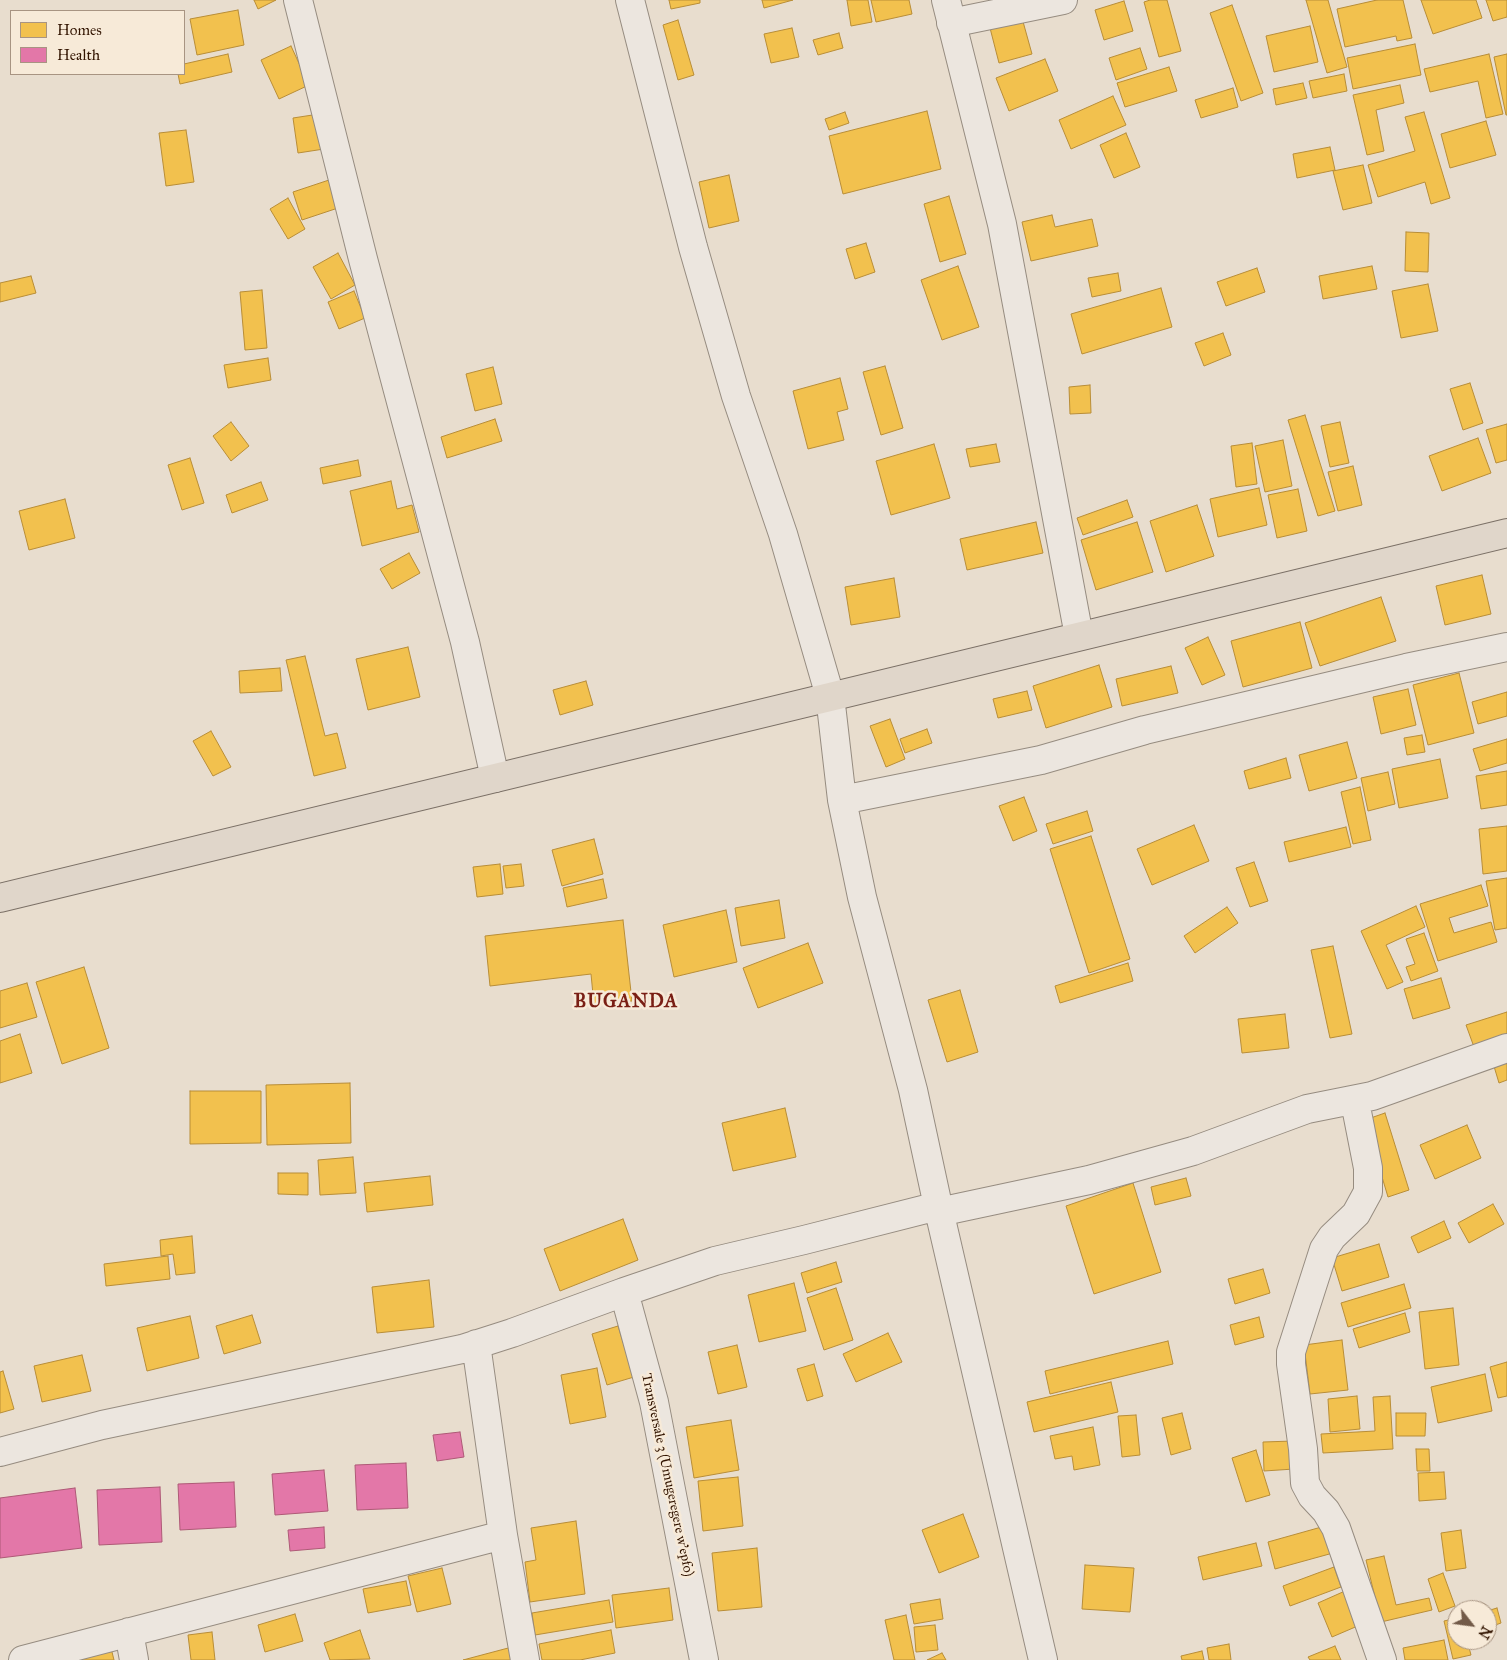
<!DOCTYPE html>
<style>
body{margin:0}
#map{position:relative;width:1507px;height:1660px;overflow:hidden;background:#e8ddce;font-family:"IM FELL Great Primer",serif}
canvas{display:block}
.legend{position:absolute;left:10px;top:10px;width:175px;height:65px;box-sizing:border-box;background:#f7ead8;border:1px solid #a89482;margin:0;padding:6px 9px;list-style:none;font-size:15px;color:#321400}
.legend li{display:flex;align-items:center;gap:10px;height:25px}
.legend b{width:25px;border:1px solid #a89482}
.north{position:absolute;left:1447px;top:1600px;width:50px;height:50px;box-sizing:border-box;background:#f7ead8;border:1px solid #a89482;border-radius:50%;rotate:120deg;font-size:14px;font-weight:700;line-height:20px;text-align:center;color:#321400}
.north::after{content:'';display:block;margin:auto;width:18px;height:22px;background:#725a48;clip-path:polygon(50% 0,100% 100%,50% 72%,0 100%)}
</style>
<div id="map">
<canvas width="1507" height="1660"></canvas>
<ul class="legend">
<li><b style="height:14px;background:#f2c14e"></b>Homes</li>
<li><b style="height:14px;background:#e377a8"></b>Health</li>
</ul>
<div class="north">N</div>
</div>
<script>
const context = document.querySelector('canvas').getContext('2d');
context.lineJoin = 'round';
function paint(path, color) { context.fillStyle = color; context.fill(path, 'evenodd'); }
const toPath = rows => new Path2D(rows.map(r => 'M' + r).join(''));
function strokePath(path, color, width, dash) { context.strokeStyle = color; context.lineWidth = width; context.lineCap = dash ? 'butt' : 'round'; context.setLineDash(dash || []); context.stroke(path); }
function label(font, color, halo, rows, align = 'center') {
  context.font = font + ' "IM FELL Great Primer",serif'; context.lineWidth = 5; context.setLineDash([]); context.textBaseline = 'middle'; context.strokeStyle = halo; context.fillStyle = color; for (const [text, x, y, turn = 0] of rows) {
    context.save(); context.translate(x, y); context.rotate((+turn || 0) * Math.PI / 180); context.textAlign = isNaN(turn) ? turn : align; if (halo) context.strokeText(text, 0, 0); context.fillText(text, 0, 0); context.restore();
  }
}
const homes = toPath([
 [254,0,276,0,258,9,254,0],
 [669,0,700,0,700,3,671,9,669,0],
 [762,0,793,0,764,8,762,0],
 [847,0,868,0,872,22,851,26,847,0],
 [871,0,909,0,912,14,876,22,871,0],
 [1150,0,1167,0,1181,51,1159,57,1144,2,1150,0],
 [1306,0,1328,0,1347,67,1327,73,1306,0],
 [1377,0,1403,0,1412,38,1397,41,1396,36,1345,47,1337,9,1377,0],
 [1421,0,1476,0,1482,18,1433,34,1421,0],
 [1486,0,1507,0,1507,17,1493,21,1486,0],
 [1124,1,1133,31,1104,40,1095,10,1124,1],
 [1232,5,1263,93,1241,101,1210,13,1232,5],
 [238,10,244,45,197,55,190,19,238,10],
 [1022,18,1032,54,999,63,990,28,1022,18],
 [678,20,694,75,678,80,663,25,678,20],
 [1310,26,1318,62,1274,72,1266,36,1310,26],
 [792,28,799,57,771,63,764,34,792,28],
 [839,33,843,48,818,55,813,40,839,33],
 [1415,44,1421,75,1353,89,1347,58,1415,44],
 [291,46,309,85,279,99,261,60,291,46],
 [1140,48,1147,69,1116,80,1109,58,1140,48],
 [228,54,232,72,180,84,178,74,184,74,184,64,228,54],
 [1489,54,1503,114,1486,118,1478,81,1430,92,1424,69,1489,54],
 [1507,54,1507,115,1506,115,1494,57,1507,54],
 [1045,59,1058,91,1009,111,996,78,1045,59],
 [1169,67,1177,91,1125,107,1117,83,1169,67],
 [1344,74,1347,91,1313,98,1309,81,1344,74],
 [1303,83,1307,98,1276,105,1273,89,1303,83],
 [1400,85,1404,103,1376,110,1384,151,1367,155,1353,95,1400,85],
 [1233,88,1238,107,1201,118,1195,100,1233,88],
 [1113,96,1126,125,1071,149,1059,120,1113,96],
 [927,111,941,169,843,194,829,136,927,111],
 [845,112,849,123,829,130,825,119,845,112],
 [1424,112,1450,198,1431,204,1425,182,1378,197,1368,165,1415,151,1405,117,1424,112],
 [319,114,324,149,298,153,293,118,319,114],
 [1486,121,1496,155,1450,168,1441,134,1486,121],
 [186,130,194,182,166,186,159,133,186,130],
 [1126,133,1140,167,1114,178,1100,145,1126,133],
 [1330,147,1335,170,1297,178,1293,154,1330,147],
 [1363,165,1372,203,1343,210,1333,171,1363,165],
 [729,175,739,221,709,228,699,182,729,175],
 [332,179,341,207,302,220,293,192,332,179],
 [949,196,966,254,940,262,924,204,949,196],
 [288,198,305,229,288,239,270,209,288,198],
 [1052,215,1055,227,1092,219,1098,246,1031,261,1022,222,1052,215],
 [1406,232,1429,233,1428,272,1405,271,1406,232],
 [866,243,875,272,855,279,846,249,866,243],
 [338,253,355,285,331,299,313,267,338,253],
 [958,266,979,327,942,340,921,280,958,266],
 [1372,266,1377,289,1323,299,1319,276,1372,266],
 [1257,268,1265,292,1226,306,1217,282,1257,268],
 [1118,273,1121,291,1092,297,1088,278,1118,273],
 [31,276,36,293,0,302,0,283,31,276],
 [1428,284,1438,331,1401,338,1392,291,1428,284],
 [1161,288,1172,327,1082,354,1071,314,1161,288],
 [262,290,267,348,245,350,240,292,262,290],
 [354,291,365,318,339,329,328,302,354,291],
 [1223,333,1231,355,1204,366,1195,343,1223,333],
 [268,358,271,380,228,388,224,365,268,358],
 [885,366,903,428,881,435,863,372,885,366],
 [493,367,502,404,475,411,466,374,493,367],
 [840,378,848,409,837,412,844,440,808,449,793,391,840,378],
 [1470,383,1483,423,1463,430,1450,389,1470,383],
 [1090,385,1091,413,1070,414,1069,387,1090,385],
 [1305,415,1335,511,1318,516,1288,420,1305,415],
 [495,419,502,441,447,458,441,437,495,419],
 [231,422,249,446,231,461,213,436,231,422],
 [1340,422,1349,463,1330,467,1321,426,1340,422],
 [1507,424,1507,460,1496,463,1486,430,1507,424],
 [1478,438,1491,473,1442,491,1429,456,1478,438],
 [1283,440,1292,486,1265,492,1255,446,1283,440],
 [1252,443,1257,484,1236,487,1231,446,1252,443],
 [934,444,950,498,891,515,876,461,934,444],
 [996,444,1000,462,970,467,966,449,996,444],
 [190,458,204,503,182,510,168,465,190,458],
 [358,460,361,476,323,484,320,468,358,460],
 [1353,466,1362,505,1338,511,1328,472,1353,466],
 [391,481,397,509,412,505,419,532,362,546,350,491,391,481],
 [261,482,268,500,232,513,226,495,261,482],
 [1259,488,1267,525,1218,537,1210,499,1259,488],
 [1298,489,1307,531,1277,538,1268,495,1298,489],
 [65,499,75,538,29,550,19,511,65,499],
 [1127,500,1133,517,1083,535,1077,518,1127,500],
 [1197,505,1214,556,1166,572,1150,521,1197,505],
 [1036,522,1043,553,967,570,960,539,1036,522],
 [1137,522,1153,572,1096,590,1081,540,1137,522],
 [409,553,420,573,392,589,380,569,409,553],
 [1482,575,1491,614,1445,625,1436,586,1482,575],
 [894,578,900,617,851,625,845,587,894,578],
 [1381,597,1396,641,1320,666,1305,623,1381,597],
 [1300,622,1312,668,1243,687,1231,641,1300,622],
 [1208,637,1225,675,1202,685,1185,648,1208,637],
 [408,647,420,697,368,710,356,659,408,647],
 [305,656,325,736,337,733,346,768,314,776,286,660,305,656],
 [1099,665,1112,707,1046,728,1033,686,1099,665],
 [1171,666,1178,693,1122,706,1116,679,1171,666],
 [280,668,282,691,240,693,239,671,280,668],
 [1459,673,1474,733,1428,745,1413,685,1459,673],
 [586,681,593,705,560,715,553,690,586,681],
 [1408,689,1416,725,1381,734,1373,697,1408,689],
 [1027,691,1032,710,998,718,993,699,1027,691],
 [1507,692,1507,716,1478,724,1472,702,1507,692],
 [890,719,905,759,886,767,870,726,890,719],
 [927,729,932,743,905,753,900,739,927,729],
 [211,731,231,767,213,776,193,741,211,731],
 [1422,735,1425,752,1407,755,1404,738,1422,735],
 [1507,739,1507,763,1480,771,1473,749,1507,739],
 [1347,742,1357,778,1309,791,1299,755,1347,742],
 [1286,758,1291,778,1249,789,1244,771,1286,758],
 [1440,759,1448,798,1399,808,1392,769,1440,759],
 [1507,771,1507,805,1481,809,1476,776,1507,771],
 [1388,772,1395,804,1368,811,1361,778,1388,772],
 [1360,787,1371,840,1353,844,1341,792,1360,787],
 [1024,797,1037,831,1013,841,999,806,1024,797],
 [1087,811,1093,831,1053,844,1046,824,1087,811],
 [1194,825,1209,861,1152,885,1137,849,1194,825],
 [1507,826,1507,871,1483,874,1479,829,1507,826],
 [1346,827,1351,847,1289,862,1284,842,1346,827],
 [1091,836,1130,959,1089,973,1050,849,1091,836],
 [594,839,603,874,562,886,552,850,594,839],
 [1254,862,1268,901,1250,907,1236,868,1254,862],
 [500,864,503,894,477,897,473,867,500,864],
 [521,864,524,886,506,888,503,866,521,864],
 [1507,878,1507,928,1495,930,1486,881,1507,878],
 [603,879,607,898,567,907,563,888,603,879],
 [1481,885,1488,906,1449,918,1454,933,1491,922,1497,942,1438,961,1420,904,1481,885],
 [779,900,785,938,741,946,735,908,779,900],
 [1416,906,1425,927,1386,945,1403,982,1387,989,1361,931,1416,906],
 [1227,907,1238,923,1195,953,1184,936,1227,907],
 [726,910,737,962,674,977,663,925,726,910],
 [623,920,632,1001,594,1005,591,974,490,986,485,936,623,920],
 [1424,933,1438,971,1411,981,1406,967,1415,964,1406,939,1424,933],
 [808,943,823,983,758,1008,743,968,808,943],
 [1333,946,1352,1034,1330,1038,1311,950,1333,946],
 [1128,963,1133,981,1060,1003,1055,986,1128,963],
 [84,967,109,1048,62,1064,36,982,84,967],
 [1441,978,1450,1008,1413,1019,1404,989,1441,978],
 [27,983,37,1017,0,1028,0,991,27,983],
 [960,990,978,1052,947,1062,928,1000,960,990],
 [1507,1012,1507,1036,1474,1047,1466,1025,1507,1012],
 [1285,1014,1289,1048,1242,1053,1238,1019,1285,1014],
 [20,1034,32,1073,0,1083,0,1041,20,1034],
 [1507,1059,1507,1080,1499,1083,1493,1063,1507,1059],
 [350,1083,351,1143,267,1145,266,1085,350,1083],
 [190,1091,261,1091,261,1143,190,1144,190,1091],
 [785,1108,796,1157,733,1171,722,1123,785,1108],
 [1385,1113,1409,1190,1388,1197,1365,1120,1385,1113],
 [1467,1125,1481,1158,1435,1179,1420,1145,1467,1125],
 [353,1157,356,1193,320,1195,318,1160,353,1157],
 [278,1173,308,1173,308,1195,278,1194,278,1173],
 [430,1176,433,1205,367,1212,364,1183,430,1176],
 [1186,1178,1191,1196,1155,1205,1151,1187,1186,1178],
 [1133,1183,1161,1272,1094,1294,1066,1206,1133,1183],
 [1493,1204,1504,1224,1469,1243,1458,1223,1493,1204],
 [623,1219,638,1260,560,1291,544,1249,623,1219],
 [1444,1221,1451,1238,1418,1253,1411,1237,1444,1221],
 [192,1236,195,1273,176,1275,173,1254,161,1256,160,1240,192,1236],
 [1379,1244,1389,1277,1342,1291,1332,1258,1379,1244],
 [168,1256,170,1279,106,1286,104,1264,168,1256],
 [836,1262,842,1282,807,1293,801,1273,836,1262],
 [1263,1269,1270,1293,1235,1304,1228,1279,1263,1269],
 [429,1280,434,1327,377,1333,372,1287,429,1280],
 [794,1283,806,1331,759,1342,748,1295,794,1283],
 [1404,1284,1411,1308,1348,1327,1341,1303,1404,1284],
 [836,1288,853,1340,824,1350,807,1298,836,1288],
 [1453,1308,1459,1365,1425,1369,1419,1312,1453,1308],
 [1405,1313,1410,1332,1359,1348,1353,1329,1405,1313],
 [252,1315,261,1343,224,1354,216,1326,252,1315],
 [190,1316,199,1358,147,1371,137,1328,190,1316],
 [1259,1317,1264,1337,1235,1345,1230,1325,1259,1317],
 [618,1326,634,1377,607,1385,592,1334,618,1326],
 [888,1333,902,1362,856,1382,843,1354,888,1333],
 [1342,1340,1348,1390,1310,1394,1304,1345,1342,1340],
 [1168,1341,1173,1364,1050,1394,1045,1371,1168,1341],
 [737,1345,747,1387,718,1394,708,1352,737,1345],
 [82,1355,91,1391,42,1402,34,1366,82,1355],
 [1507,1362,1507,1396,1498,1398,1490,1367,1507,1362],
 [814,1364,823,1396,807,1401,797,1369,814,1364],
 [597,1368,606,1417,570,1424,561,1375,597,1368],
 [3,1371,14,1409,0,1413,0,1372,3,1371],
 [1485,1374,1492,1411,1438,1423,1431,1387,1485,1374],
 [1111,1382,1118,1412,1034,1432,1027,1402,1111,1382],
 [1357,1396,1360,1429,1330,1432,1328,1399,1357,1396],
 [1390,1396,1393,1449,1323,1453,1321,1434,1375,1431,1373,1397,1390,1396],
 [1182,1413,1191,1449,1171,1455,1162,1418,1182,1413],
 [1396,1413,1426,1413,1425,1436,1396,1436,1396,1413],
 [1136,1415,1140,1455,1122,1457,1118,1416,1136,1415],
 [731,1420,739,1470,694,1478,686,1427,731,1420],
 [1093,1427,1100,1465,1074,1470,1072,1456,1055,1459,1050,1436,1093,1427],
 [1293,1441,1294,1469,1264,1471,1263,1442,1293,1441],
 [1416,1449,1429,1449,1430,1471,1417,1471,1416,1449],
 [1256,1450,1270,1495,1246,1502,1232,1458,1256,1450],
 [1444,1472,1446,1499,1419,1501,1418,1473,1444,1472],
 [738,1477,743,1526,703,1531,698,1481,738,1477],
 [963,1514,979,1557,939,1573,922,1530,963,1514],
 [576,1521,585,1594,530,1602,525,1562,536,1560,531,1528,576,1521],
 [1325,1526,1333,1553,1275,1569,1268,1542,1325,1526],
 [1461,1530,1466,1568,1446,1571,1441,1533,1461,1530],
 [1256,1543,1262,1566,1203,1580,1198,1557,1256,1543],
 [757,1548,762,1607,718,1611,712,1553,757,1548],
 [1384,1556,1396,1605,1429,1598,1432,1610,1381,1622,1366,1560,1384,1556],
 [1085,1565,1134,1568,1130,1612,1082,1609,1085,1565],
 [1334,1567,1341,1587,1290,1606,1283,1586,1334,1567],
 [442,1568,451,1604,417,1612,408,1576,442,1568],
 [1443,1573,1455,1606,1439,1612,1428,1579,1443,1573],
 [406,1581,411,1605,368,1613,363,1589,406,1581],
 [669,1588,673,1620,616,1628,612,1595,669,1588],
 [1345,1591,1360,1625,1332,1637,1318,1603,1345,1591],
 [940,1599,943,1619,914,1624,910,1604,940,1599],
 [609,1600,613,1622,535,1635,532,1613,609,1600],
 [1497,1608,1501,1623,1487,1628,1487,1611,1497,1608],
 [295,1614,303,1641,265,1652,258,1625,295,1614],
 [906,1615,915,1660,894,1660,885,1620,906,1615],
 [1457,1618,1457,1640,1467,1640,1471,1655,1453,1659,1444,1621,1457,1618],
 [935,1625,938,1650,916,1652,914,1627,935,1625],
 [360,1630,370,1659,330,1660,324,1643,360,1630],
 [611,1630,615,1653,580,1660,542,1660,539,1644,611,1630],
 [212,1632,215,1660,191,1660,188,1635,212,1632],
 [1444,1640,1448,1660,1405,1660,1403,1648,1444,1640],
 [1229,1644,1231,1660,1209,1660,1207,1648,1229,1644],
 [1335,1646,1341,1660,1310,1660,1308,1657,1335,1646],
 [512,1647,515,1660,463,1660,512,1647],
 [111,1648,114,1660,72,1660,111,1648],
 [1202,1651,1204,1660,1182,1660,1181,1656,1202,1651],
 [942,1653,946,1660,927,1660,942,1653]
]);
const health = toPath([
 [460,1432,464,1457,437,1461,433,1435,460,1432],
 [406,1463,408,1508,357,1510,355,1465,406,1463],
 [324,1470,328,1511,275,1515,272,1474,324,1470],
 [234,1482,236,1527,180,1530,178,1484,234,1482],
 [160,1487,162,1542,99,1545,97,1490,160,1487],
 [75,1488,82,1548,0,1558,0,1498,75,1488],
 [324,1527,325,1548,290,1551,288,1530,324,1527]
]);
const minor = toPath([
 [298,0,363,259,465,642,495,778],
 [630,0,693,247,736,396,783,534,830,696,842,800,862,897,913,1090,938,1206,1043,1660],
 [946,0,1002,224,1079,636],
 [951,23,1063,0],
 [842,800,1041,760,1145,730,1406,668,1507,647],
 [1352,1100,1357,1112,1368,1168,1368,1192,1356,1214,1332,1237,1324,1249,1291,1352,1291,1364,1303,1449,1305,1483,1312,1496,1326,1511,1336,1528,1382,1660],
 [939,1212,1089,1180,1193,1151,1307,1109,1372,1096,1507,1048],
 [624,1292,654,1402,704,1660],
 [476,1344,503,1535,525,1660],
 [0,1452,102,1425,462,1349,512,1333,624,1292,715,1261,804,1240,938,1206],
 [129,1632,134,1660],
 [23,1660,503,1535]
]);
const major = toPath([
 [0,898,1507,533]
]);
const streetNames = [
 ["Transversale 3 (Umugeregere w'epfo)",667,1475,78]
];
const districtNames = [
 ["BUGANDA",626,1002]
];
paint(homes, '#f2c14e');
strokePath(homes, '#b88d37', 1);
paint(health, '#e377a8');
strokePath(health, '#ae5976', 1);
strokePath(minor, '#968c80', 30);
strokePath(major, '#7b7066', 30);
strokePath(minor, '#ece6df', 28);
strokePath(major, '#e0d6ca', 28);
label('14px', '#321400', '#f7ead8', streetNames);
context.letterSpacing = '1px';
label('bold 19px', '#7a1f14', '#f7ead8', districtNames);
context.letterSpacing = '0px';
</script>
